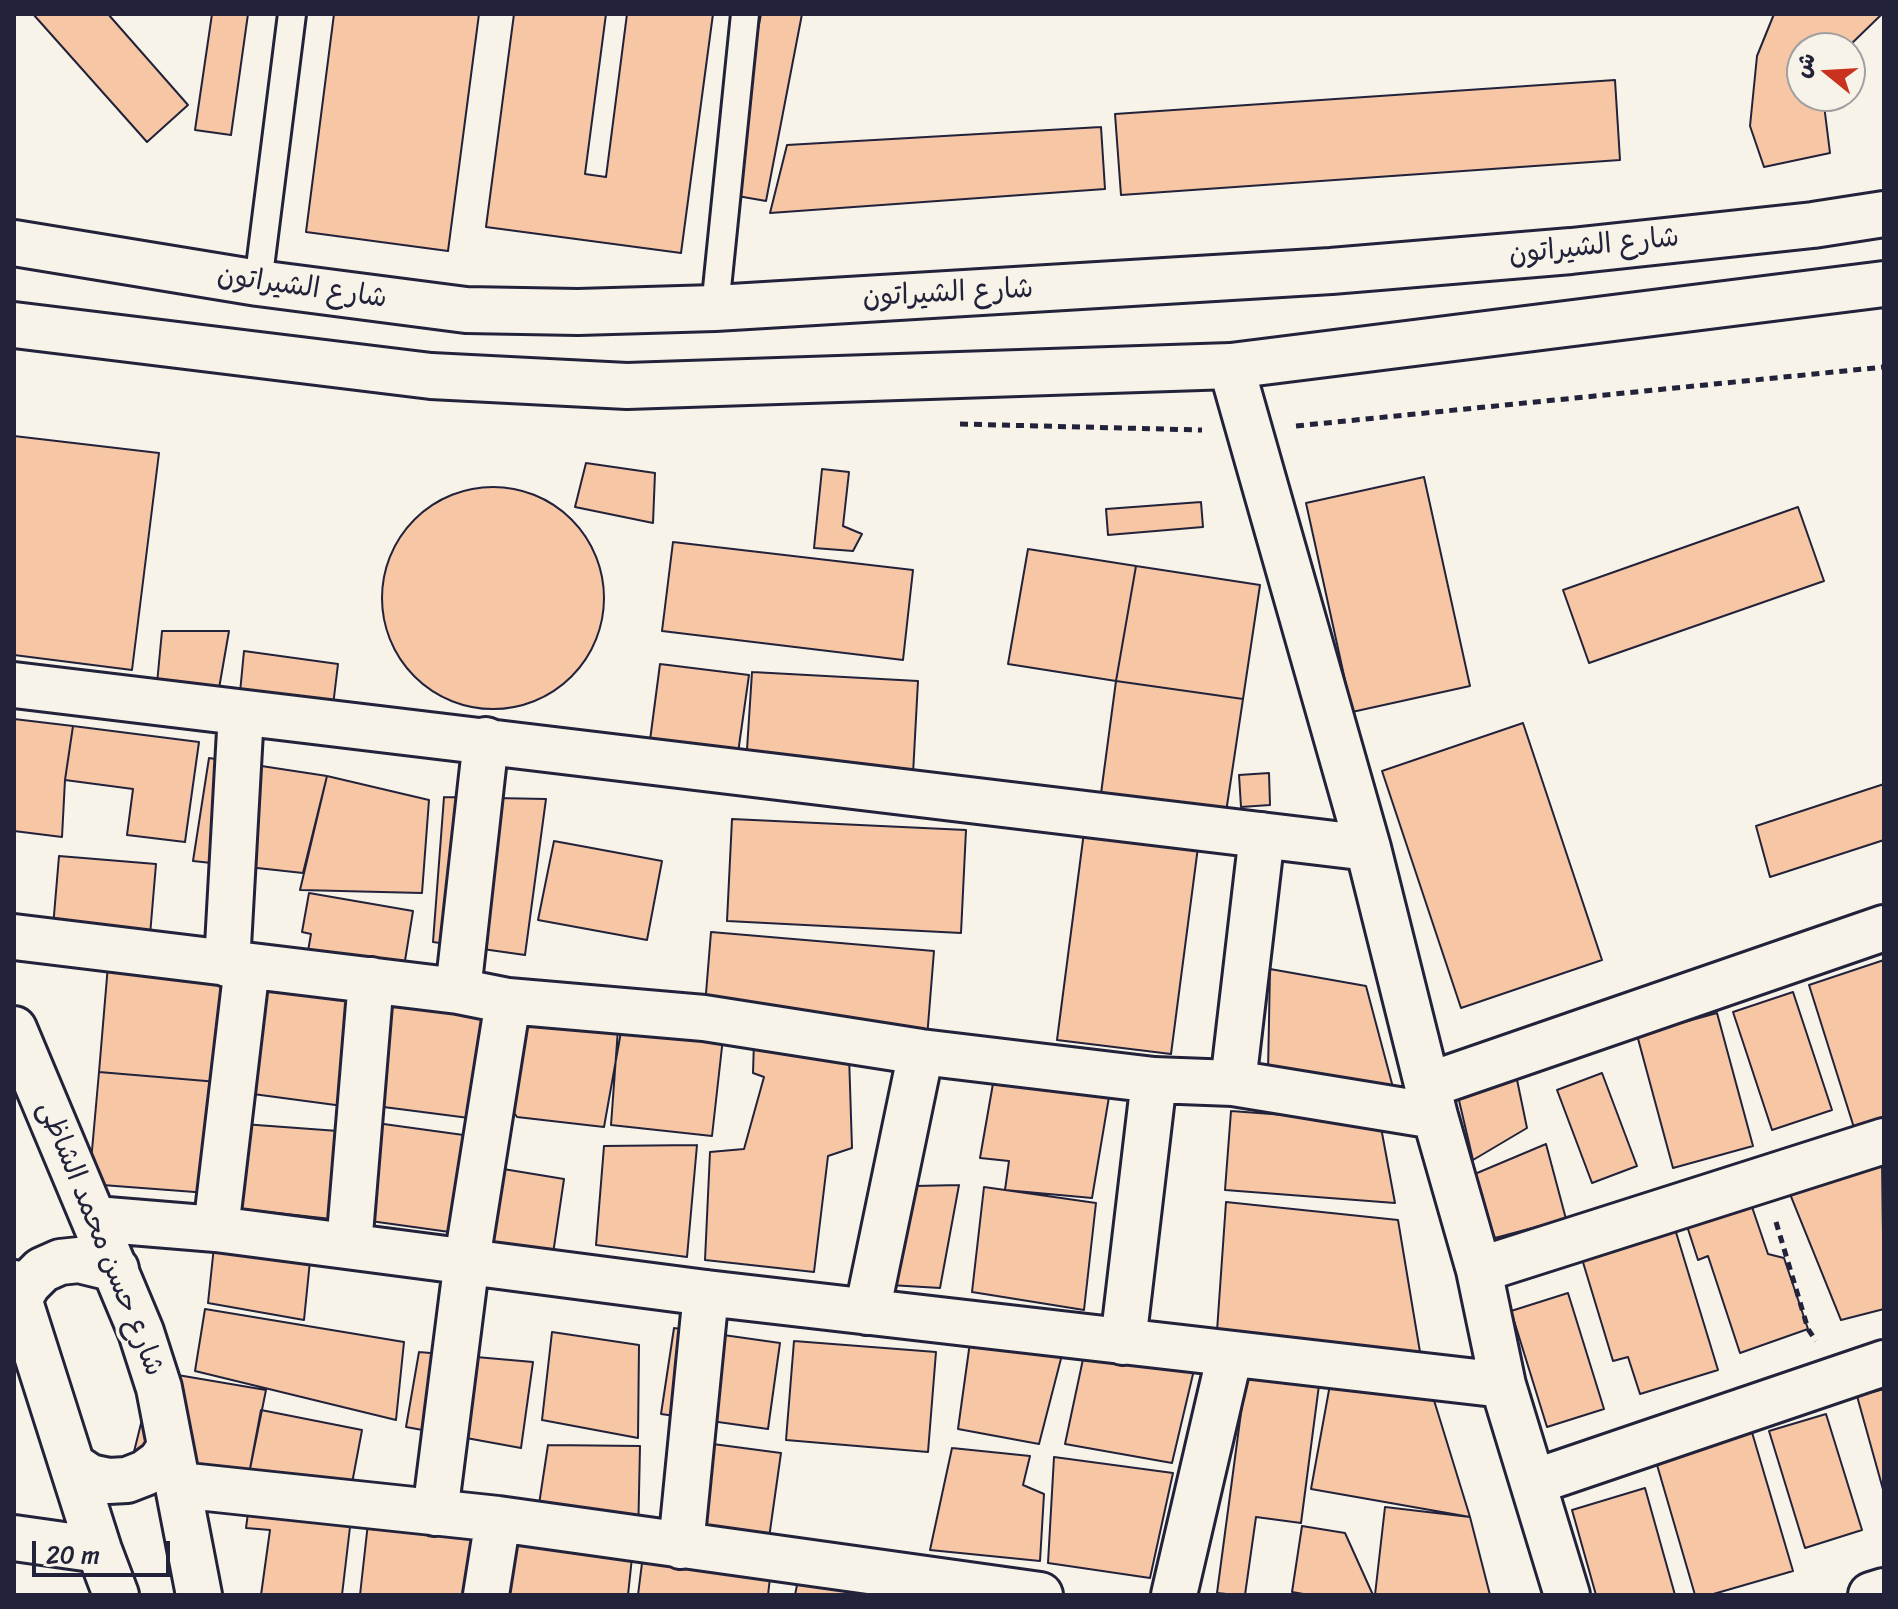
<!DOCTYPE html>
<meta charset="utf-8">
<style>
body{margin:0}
#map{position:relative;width:1898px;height:1609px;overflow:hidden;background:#f7f3e8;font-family:Sriracha,"Playpen Sans Arabic",sans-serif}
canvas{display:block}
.frame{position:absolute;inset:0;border:16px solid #22223b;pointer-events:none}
.north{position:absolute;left:1786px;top:32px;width:80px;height:80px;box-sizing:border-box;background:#f7f3e8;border:2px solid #a29fa3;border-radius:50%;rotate:288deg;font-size:22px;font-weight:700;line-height:32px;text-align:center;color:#22223b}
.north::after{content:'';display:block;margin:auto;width:28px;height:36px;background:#c8321e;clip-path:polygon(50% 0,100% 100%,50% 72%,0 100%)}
.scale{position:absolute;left:32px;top:1541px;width:138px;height:36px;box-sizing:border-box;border:4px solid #22223b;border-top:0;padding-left:10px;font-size:24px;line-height:28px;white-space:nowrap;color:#22223b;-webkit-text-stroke:6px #f7f3e8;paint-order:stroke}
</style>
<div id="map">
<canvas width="1898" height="1609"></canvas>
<div class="frame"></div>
<div class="north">ش</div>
<div class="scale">20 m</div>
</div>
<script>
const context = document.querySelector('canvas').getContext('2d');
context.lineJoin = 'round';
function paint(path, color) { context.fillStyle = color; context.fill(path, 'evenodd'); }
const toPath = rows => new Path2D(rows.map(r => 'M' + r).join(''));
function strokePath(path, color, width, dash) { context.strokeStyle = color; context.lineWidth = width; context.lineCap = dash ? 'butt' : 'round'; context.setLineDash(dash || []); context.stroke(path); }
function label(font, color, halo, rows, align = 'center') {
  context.font = font + ' Sriracha,"Playpen Sans Arabic",sans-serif'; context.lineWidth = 7; context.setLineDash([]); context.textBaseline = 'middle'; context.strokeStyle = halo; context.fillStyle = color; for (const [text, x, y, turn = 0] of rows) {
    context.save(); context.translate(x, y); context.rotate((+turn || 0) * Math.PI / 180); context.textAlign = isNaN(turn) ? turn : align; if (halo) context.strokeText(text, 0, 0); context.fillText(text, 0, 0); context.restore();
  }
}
const building = toPath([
 [33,14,108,14,188,105,147,142,33,14],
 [212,14,248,14,231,135,195,130,212,14],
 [334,14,479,14,448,251,306,232,334,14],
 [514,14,606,14,585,174,606,177,627,14,713,14,681,253,486,227,514,14],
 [761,14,802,14,766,201,726,194,761,14],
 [1774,14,1882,14,1847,48,1802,48,1802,96,1826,96,1824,105,1830,153,1764,167,1750,126,1757,56,1774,14],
 [1615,80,1620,160,1121,195,1115,114,1615,80],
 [1101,127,1105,189,770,213,787,145,1101,127],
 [14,436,159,453,132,670,14,655,14,436],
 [586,463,655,473,653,523,575,507,586,463],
 [822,469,849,472,843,526,862,534,853,551,814,548,822,469],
 [1424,477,1470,686,1352,712,1306,503,1424,477],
 '382 598a111 111 0 1 1 222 0a111 111 0 1 1-222 0Z',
 [1201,502,1203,527,1108,535,1106,509,1201,502],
 [1798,507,1824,581,1589,663,1563,590,1798,507],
 [673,542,913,570,903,660,662,631,673,542],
 [1028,549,1136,566,1116,681,1008,664,1028,549],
 [1136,566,1260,585,1243,699,1116,681,1136,566],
 [162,631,229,631,217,700,156,694,162,631],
 [244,651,338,664,332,714,239,703,244,651],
 [660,664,749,675,737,760,649,748,660,664],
 [752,672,918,681,913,774,746,765,752,672],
 [1116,681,1243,699,1225,819,1100,801,1116,681],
 [14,719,73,726,65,780,62,837,14,831,14,719],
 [1523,723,1602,960,1461,1008,1382,771,1523,723],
 [73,726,199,742,185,842,127,835,133,789,65,780,73,726],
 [209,758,327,776,303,873,193,861,209,758],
 [1269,773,1270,805,1241,807,1239,775,1269,773],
 [327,776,429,800,422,893,300,890,327,776],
 [1884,784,1884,840,1770,877,1756,826,1884,784],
 [444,797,546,799,525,955,433,942,444,797],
 [732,819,966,830,961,933,727,921,732,819],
 [1084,832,1198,847,1171,1054,1057,1040,1084,832],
 [554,841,662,861,647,940,538,920,554,841],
 [59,856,156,864,149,947,52,939,59,856],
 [309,893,413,911,404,967,308,951,311,934,302,932,309,893],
 [711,932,934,951,927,1038,704,1018,711,932],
 [1884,960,1884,1125,1856,1134,1809,985,1884,960],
 [108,965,227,974,218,1082,99,1072,108,965],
 [1270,969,1366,986,1395,1095,1268,1072,1270,969],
 [251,983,357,996,343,1106,253,1094,251,983],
 [1793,992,1832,1110,1772,1130,1733,1012,1793,992],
 [381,998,484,1012,469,1118,368,1105,381,998],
 [508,1012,622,1026,604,1127,517,1117,498,1090,508,1012],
 [1717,1013,1753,1146,1673,1168,1637,1035,1717,1013],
 [618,1029,723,1038,712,1136,611,1125,618,1029],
 [754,1041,849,1055,852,1148,828,1156,814,1272,705,1260,710,1152,744,1149,764,1077,753,1073,754,1041],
 [1515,1070,1527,1128,1473,1160,1457,1092,1515,1070],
 [99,1072,218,1082,208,1193,89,1184,99,1072],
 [995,1072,1110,1091,1092,1198,1005,1190,1009,1161,980,1158,995,1072],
 [1602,1073,1637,1166,1592,1183,1557,1090,1602,1073],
 [1231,1111,1380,1122,1395,1203,1225,1190,1231,1111],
 [369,1122,478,1137,464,1234,356,1219,369,1122],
 [243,1124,338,1131,331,1219,232,1208,243,1124],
 [1546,1144,1566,1219,1495,1238,1470,1176,1546,1144],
 [697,1145,687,1257,596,1245,604,1146,697,1145],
 [1882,1159,1884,1309,1841,1320,1788,1189,1882,1159],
 [485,1166,564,1179,553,1254,474,1243,485,1166],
 [959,1185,940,1288,873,1284,871,1187,959,1185],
 [984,1187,1096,1203,1084,1310,972,1292,984,1187],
 [1226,1202,1398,1220,1420,1352,1217,1331,1226,1202],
 [1751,1204,1768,1254,1784,1258,1808,1329,1740,1353,1708,1256,1698,1260,1687,1226,1751,1204],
 [1675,1229,1718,1370,1640,1394,1628,1357,1613,1361,1582,1259,1675,1229],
 [215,1237,311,1251,304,1320,208,1303,215,1237],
 [1568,1293,1604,1409,1547,1427,1511,1311,1568,1293],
 [205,1309,404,1342,396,1420,195,1371,205,1309],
 [674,1328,780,1343,768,1429,661,1414,674,1328],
 [552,1332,639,1345,638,1438,542,1420,552,1332],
 [971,1335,1064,1347,1039,1444,958,1429,971,1335],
 [794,1341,936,1352,928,1452,786,1440,794,1341],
 [1086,1345,1197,1357,1172,1463,1065,1444,1086,1345],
 [419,1352,533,1362,521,1448,406,1427,419,1352],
 [154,1371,266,1390,249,1474,127,1480,154,1371],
 [1246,1375,1319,1385,1301,1523,1256,1517,1245,1595,1236,1595,1217,1593,1246,1375],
 [1331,1379,1433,1397,1470,1517,1311,1489,1331,1379],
 [1884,1389,1884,1493,1857,1396,1884,1389],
 [261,1410,362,1430,350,1494,249,1474,261,1410],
 [1826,1414,1862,1530,1805,1548,1769,1431,1826,1414],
 [1751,1429,1793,1571,1710,1595,1695,1595,1655,1458,1751,1429],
 [675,1439,781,1453,768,1545,662,1530,675,1439],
 [548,1445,640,1446,638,1540,538,1511,548,1445],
 [952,1448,1030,1456,1023,1485,1044,1494,1040,1561,930,1550,952,1448],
 [1054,1457,1173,1473,1150,1578,1048,1563,1054,1457],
 [1645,1488,1675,1595,1596,1595,1572,1510,1645,1488],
 [250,1498,352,1510,342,1595,261,1595,270,1530,246,1528,250,1498],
 [1385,1507,1470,1517,1490,1595,1375,1595,1385,1507],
 [368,1523,475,1534,468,1595,360,1595,368,1523],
 [1302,1526,1345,1533,1373,1595,1309,1595,1292,1592,1302,1526],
 [512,1533,633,1548,628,1595,504,1595,512,1533],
 [642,1563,770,1578,768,1595,638,1595,642,1563],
 [801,1565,893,1595,795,1595,801,1565]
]);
const path = toPath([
 [960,424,1202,430],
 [1296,426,1884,367],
 [1776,1222,1808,1329,1816,1341]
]);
const lane = toPath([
 [258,283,292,14],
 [715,308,745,14]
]);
const street = toPath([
 [1231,366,1368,848,1435,1116,1479,1270,1503,1385,1567,1595],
 [14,685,1368,848],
 [14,937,458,991,508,1001,704,1018,921,1052,1154,1080,1233,1083,1435,1116],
 [227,964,241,713],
 [458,991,486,740],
 [14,1029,141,1332,159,1388,199,1595],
 [1233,1083,1262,835],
 [1429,1085,1884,928],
 [95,1219,216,1229,706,1293,1503,1385],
 [216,1229,247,966],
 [349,1246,371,980],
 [1479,1270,1884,1141],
 [14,1283,99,1550,116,1595],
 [18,1301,28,1284,42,1270,60,1262,79,1260,116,1269],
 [867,1312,921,1052],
 [1123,1342,1154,1080],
 [75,1467,90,1477,108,1481,127,1480,145,1473,160,1462,170,1447],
 [1534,1482,1884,1363],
 [179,1485,498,1519,1040,1595],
 [435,1513,467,1260,508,1001],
 [14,1538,99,1550],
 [681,1546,706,1293],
 [486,1595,498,1519],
 [1174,1595,1230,1354],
 [1871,1595,1884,1591]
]);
const secondary = toPath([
 [14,243,258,283,466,310,578,312,715,308,1331,271,1571,251,1813,225,1884,214],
 [14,325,431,376,627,386,1231,366,1884,284]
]);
const streetNames = [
 ["شارع الشيراتون",1594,247,-6],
 ["شارع الشيراتون",302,288,8],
 ["شارع الشيراتون",948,294,-3],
 ["شارع حسن محمد الشاظى",100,1239,68]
];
paint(building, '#f6c6a5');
strokePath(building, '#22223b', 2);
strokePath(lane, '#22223b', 32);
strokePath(street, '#22223b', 50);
strokePath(secondary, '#22223b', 50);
strokePath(path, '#22223b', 5, [8, 6]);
strokePath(lane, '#f7f3e8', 26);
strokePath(street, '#f7f3e8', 44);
strokePath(secondary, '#f7f3e8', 44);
label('28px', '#22223b', '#f7f3e8', streetNames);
</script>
